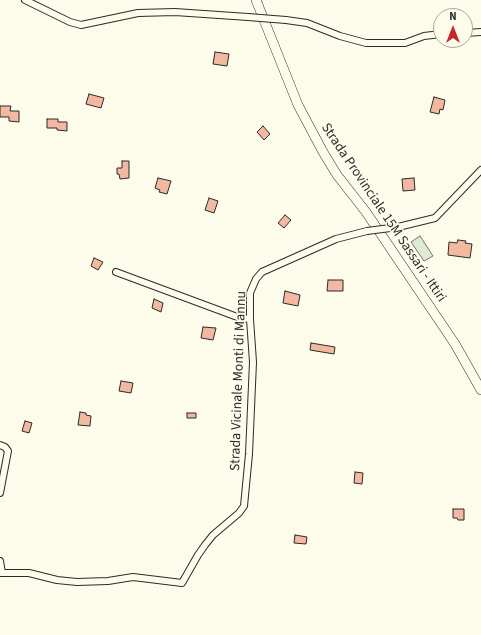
<!DOCTYPE html>
<style>
body{margin:0}
#map{position:relative;width:481px;height:635px;overflow:hidden;background:#fdfbea;font-family:"Source Sans 3",sans-serif}
canvas{display:block}
.north{position:absolute;left:433px;top:8px;width:40px;height:40px;box-sizing:border-box;background:#fdfbea;border:1px solid #a9a89e;border-radius:50%;rotate:0deg;font-size:11px;font-weight:700;line-height:16px;text-align:center;color:#2b2b2b}
.north::after{content:'';display:block;margin:auto;width:14px;height:18px;background:#c62828;clip-path:polygon(50% 0,100% 100%,50% 72%,0 100%)}
</style>
<div id="map">
<canvas width="481" height="635"></canvas>
<div class="north">N</div>
</div>
<script>
const context = document.querySelector('canvas').getContext('2d');
context.lineJoin = 'round';
function paint(path, color) { context.fillStyle = color; context.fill(path, 'evenodd'); }
const toPath = rows => new Path2D(rows.map(r => 'M' + r).join(''));
function strokePath(path, color, width, dash) { context.strokeStyle = color; context.lineWidth = width; context.lineCap = dash ? 'butt' : 'round'; context.setLineDash(dash || []); context.stroke(path); }
function label(font, color, halo, rows, align = 'center') {
  context.font = font + ' "Source Sans 3",sans-serif'; context.lineWidth = 3; context.setLineDash([]); context.textBaseline = 'middle'; context.strokeStyle = halo; context.fillStyle = color; for (const [text, x, y, turn = 0] of rows) {
    context.save(); context.translate(x, y); context.rotate((+turn || 0) * Math.PI / 180); context.textAlign = isNaN(turn) ? turn : align; if (halo) context.strokeText(text, 0, 0); context.fillText(text, 0, 0); context.restore();
  }
}
const green = toPath([
 [420,236,433,256,424,261,411,242,420,236]
]);
const building = toPath([
 [215,52,229,54,227,66,213,64,215,52],
 [89,94,104,98,101,108,86,104,89,94],
 [434,97,445,100,443,110,440,109,439,114,430,112,434,97],
 [0,106,11,106,10,111,19,111,19,122,9,121,9,117,0,117,0,106],
 [47,119,58,119,58,122,67,122,67,131,57,130,57,128,47,128,47,119],
 [263,126,270,134,264,140,257,132,263,126],
 [122,161,129,161,129,178,120,179,119,174,117,174,117,168,122,168,122,161],
 [158,178,171,181,167,194,159,192,160,190,155,188,158,178],
 [414,178,415,190,403,191,402,179,414,178],
 [209,198,218,201,214,213,205,210,209,198],
 [285,215,291,220,284,228,278,223,285,215],
 [458,240,466,241,465,243,472,244,470,258,448,255,449,242,457,243,458,240],
 [94,258,103,262,98,270,91,266,94,258],
 [328,280,343,280,343,291,327,291,328,280],
 [285,291,300,295,298,306,283,303,285,291],
 [154,299,163,303,161,312,152,308,154,299],
 [203,327,216,328,213,340,201,338,203,327],
 [311,343,335,347,334,354,310,350,311,343],
 [121,381,133,383,131,393,119,391,121,381],
 [80,412,86,413,86,415,91,416,90,426,78,425,80,412],
 [187,413,196,413,196,418,187,418,187,413],
 [25,421,32,423,29,433,22,431,25,421],
 [355,472,363,473,362,484,354,483,355,472],
 [453,509,464,509,464,520,458,520,457,518,453,518,453,509],
 [295,535,307,537,306,544,294,543,295,535]
]);
const street = toPath([
 [25,0,70,22,81,25,138,13,175,12,248,17],
 [286,20,307,23,340,36,366,43,405,43,424,36,441,34],
 [465,33,481,32],
 [398,227,435,218,481,170],
 [116,272,240,318,250,319],
 [0,445,5,447,8,451,0,493],
 [0,561,2,573],
 [0,573,29,573,57,580,77,582,108,581,133,577,182,583,198,555,205,545,213,535,239,513,244,506,249,454,253,362,250,319,250,293,256,279,262,272,336,239,367,231]
]);
const secondary = toPath([
 [256,0,298,105,323,152,337,175,366,212,455,344,481,390]
]);
const streetBridge = toPath([
 [248,17,286,20],
 [367,231,398,227]
]);
const streetNames = [
 ["Strada Provinciale 15M Sassari - Ittiri",383,213,56],
 ["Strada Vicinale Monti di Mannu",239,381,-88]
];
paint(green, '#deebd1');
strokePath(green, '#74746e', 1);
paint(building, '#f2b8a0');
strokePath(building, '#2b2b2b', 1);
strokePath(street, '#2b2b2b', 8);
strokePath(secondary, '#2b2b2b', 10);
strokePath(street, '#fdfbea', 6);
strokePath(secondary, '#fdfbea', 9);
strokePath(streetBridge, '#2b2b2b', 8, []);
strokePath(streetBridge, '#fdfbea', 6);
label('14px', '#2b2b2b', '#fdfbea', streetNames);
</script>
